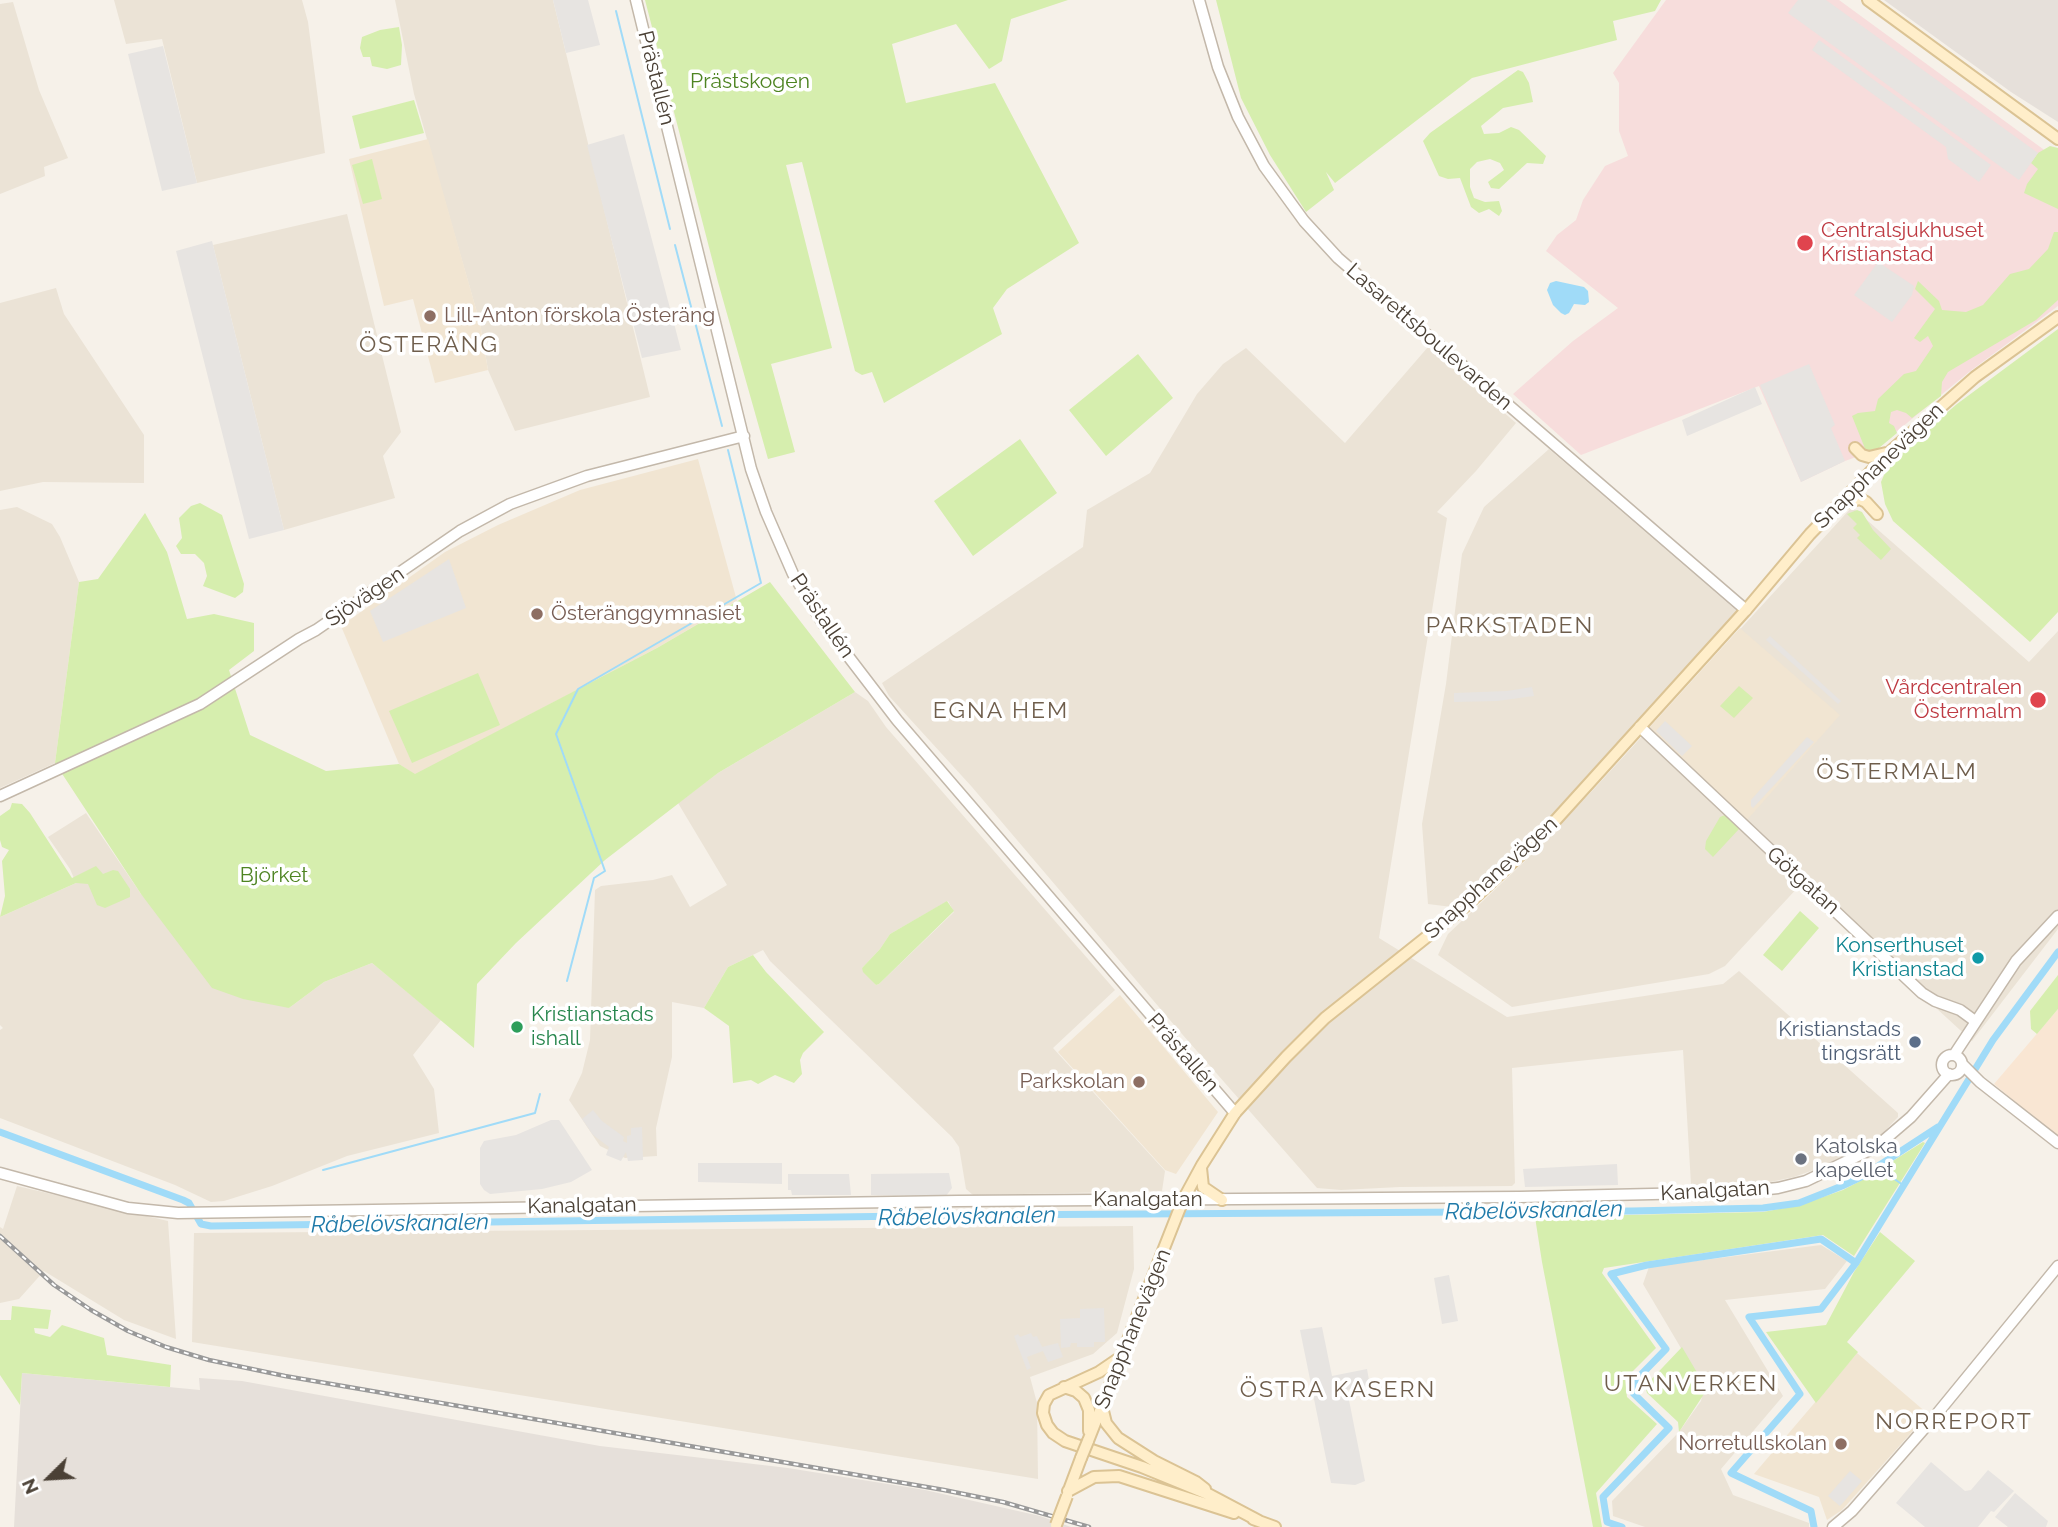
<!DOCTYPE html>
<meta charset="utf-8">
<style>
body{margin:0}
#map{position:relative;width:2058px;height:1527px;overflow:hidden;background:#f6f1e9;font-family:Raleway,sans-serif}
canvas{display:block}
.north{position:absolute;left:14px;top:1443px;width:70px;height:70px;-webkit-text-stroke:5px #fff;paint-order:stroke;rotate:246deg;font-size:19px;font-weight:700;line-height:28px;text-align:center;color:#4b4136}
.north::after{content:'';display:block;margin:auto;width:24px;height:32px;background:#4b4136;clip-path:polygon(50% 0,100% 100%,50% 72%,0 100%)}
</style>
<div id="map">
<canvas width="2058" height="1527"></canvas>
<div class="north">N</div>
</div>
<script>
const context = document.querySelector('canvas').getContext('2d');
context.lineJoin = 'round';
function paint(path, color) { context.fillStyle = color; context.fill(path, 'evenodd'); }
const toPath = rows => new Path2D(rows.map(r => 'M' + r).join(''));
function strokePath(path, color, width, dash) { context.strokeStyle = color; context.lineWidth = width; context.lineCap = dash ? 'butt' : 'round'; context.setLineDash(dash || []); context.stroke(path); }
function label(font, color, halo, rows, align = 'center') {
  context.font = font + ' Raleway,sans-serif'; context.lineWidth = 7; context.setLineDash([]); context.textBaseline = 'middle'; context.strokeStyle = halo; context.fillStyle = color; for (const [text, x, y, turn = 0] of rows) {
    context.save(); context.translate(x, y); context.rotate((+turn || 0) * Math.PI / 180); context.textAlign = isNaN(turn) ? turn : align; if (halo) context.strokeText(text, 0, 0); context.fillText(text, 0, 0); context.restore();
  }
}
const residential = toPath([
 [114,0,302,0,308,22,325,153,197,183,162,39,126,44],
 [395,0,553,0,650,397,515,431,488,370,480,323,414,94],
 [13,2,39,90,68,158,44,167,45,176,0,194,0,4],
 [347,214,401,432,383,456,395,498,284,530,213,245],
 [56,288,64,314,144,435,144,483,43,482,0,491,0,303],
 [1428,347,1516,423,1476,471,1437,512,1447,518,1379,938,1507,1017,1723,984,1739,971,1898,1113,1898,1117,1882,1134,1822,1167,1794,1177,1770,1182,1693,1186,1691,1184,1683,1050,1512,1068,1515,1183,1512,1186,1400,1187,1341,1190,1317,1188,1175,1026,972,787,889,696,882,683,1083,547,1087,510,1150,473,1197,394,1223,364,1246,348,1345,443],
 [1549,449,1737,611,1540,831,1499,872,1452,907,1428,904,1422,824,1446,684,1462,554,1484,507],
 [17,507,52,524,60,537,79,582,55,763,0,788,0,510],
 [1852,507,2029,662,2058,631,2058,929,1972,1041,1801,884,1725,966,1709,974,1512,1007,1438,955,1448,934,1523,863,1593,790],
 [855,692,868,701,886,727,1115,990,1053,1048,1165,1171,1162,1191,973,1195,966,1189,959,1147,952,1137,770,961,763,950,728,967,704,1008,672,1002,672,1057,656,1128,657,1156,625,1158,600,1146,569,1100,582,1073,590,1040,595,890,601,886,653,880,672,875,690,907,727,885,678,803,718,773],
 [948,901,954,912,879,984,876,985,862,968,880,949,890,934],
 [86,813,141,894,289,1008,324,982,372,963,441,1020,413,1055,434,1089,439,1133,347,1156,272,1186,224,1201,211,1202,175,1185,0,1118,0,1030,3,1028,0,1025,0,917,76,883,70,869,48,837],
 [17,1186,168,1221,176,1339,124,1320,44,1271,19,1299,0,1303,0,1227,3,1229],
 [1133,1226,1134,1269,1117,1333,1093,1354,1030,1377,1037,1403,1038,1479,192,1342,194,1233],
 [1821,1245,1847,1261,1825,1289,1725,1300,1783,1396,1721,1469,1733,1495,1809,1523,1809,1527,1645,1527,1613,1516,1612,1501,1679,1432,1701,1401,1704,1387,1643,1284,1649,1267]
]);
const commercial = toPath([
 [2058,1009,2058,1138,1994,1084]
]);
const industrial = toPath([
 [1884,0,2058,0,2058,122,2011,92],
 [22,1373,200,1390,199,1378,242,1381,600,1446,788,1468,925,1490,1040,1516,1071,1527,14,1527]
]);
const education = toPath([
 [428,139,480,323,488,370,435,383,413,299,384,306,349,159],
 [698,459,737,601,657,648,415,775,399,764,341,626,445,552,498,525,580,490],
 [1740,628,1840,715,1747,820,1648,729],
 [1120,995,1218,1112,1176,1174,1165,1170,1058,1052],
 [1857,1353,1928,1414,1842,1510,1827,1520,1819,1497,1754,1474]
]);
const medical = toPath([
 [1666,0,1839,0,2058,160,2058,306,1969,372,1873,451,1845,461,1801,482,1759,386,1581,455,1513,394,1573,341,1618,308,1546,251,1557,235,1576,220,1583,200,1605,166,1628,156,1619,131,1619,83,1613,73]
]);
const green = toPath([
 [645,0,1068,0,1011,19,1002,61,989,69,956,24,892,44,906,103,995,83,1079,243,1007,289,993,308,1002,334,884,403,872,372,862,375,855,371,802,162,786,165,832,348,771,364,795,452,768,459,718,282],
 [1216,0,1661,0,1655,11,1613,21,1617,40,1472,78,1335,183,1326,172,1334,190,1306,212,1270,155,1241,98],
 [399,27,402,45,401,65,387,69,372,66,370,57,363,57,360,48,362,37,380,30],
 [1518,70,1523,72,1529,83,1533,102,1503,108,1481,126,1484,134,1499,133,1511,127,1519,130,1546,156,1543,164,1527,163,1499,189,1491,188,1488,182,1504,170,1500,163,1490,159,1477,162,1470,169,1470,187,1474,198,1485,202,1499,201,1502,211,1499,216,1489,209,1479,213,1471,207,1460,178,1448,179,1439,176,1423,141,1430,133],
 [414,100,424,133,360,149,352,116],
 [2050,146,2058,148,2058,209,2024,193,2027,184,2038,169,2031,163,2038,153],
 [372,159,382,199,363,204,352,165],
 [2054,232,2058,232,2058,300,2036,320,1948,372,1942,382,1941,396,1912,418,1906,413,1897,410,1891,412,1889,423,1894,426,1897,433,1873,453,1866,451,1852,416,1858,413,1875,411,1878,399,1904,374,1916,371,1933,346,1928,336,1920,342,1914,338,1935,309,1915,289,1918,281,1939,301,1942,310,1966,312,1983,305,2010,274,2029,269,2048,249],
 [2058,329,2058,612,2030,642,1893,521,1885,504,1881,482,1888,466,1916,439,1957,404],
 [1138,354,1173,398,1106,456,1069,410],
 [1020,439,1057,493,973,556,934,501],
 [200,503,222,515,244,584,243,592,235,598,203,586,207,576,204,563,195,554,181,554,176,546,182,538,179,518,191,506],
 [1857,510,1862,512,1873,530,1891,549,1881,560,1857,538,1860,535,1853,528,1857,524,1847,514],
 [145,513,167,552,187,619,214,614,254,623,254,651,229,670,250,735,326,771,399,764,415,774,657,648,770,582,855,692,718,773,605,860,516,943,477,984,474,1048,372,963,324,982,289,1008,243,999,212,988,141,894,55,763,79,582,98,579],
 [478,673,500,725,412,763,389,711],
 [1739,686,1753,698,1734,718,1720,706],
 [12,803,22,804,30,813,72,878,96,866,103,874,113,870,118,871,130,889,130,897,105,908,97,905,88,884,76,883,0,917,5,896,2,861,9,850,2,847,0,840,0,816,10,809],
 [1725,815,1737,825,1739,829,1713,857,1705,849,1706,841,1720,817],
 [947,901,954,911,879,984,876,985,863,972,862,968,880,949,890,934],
 [1800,911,1819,928,1782,971,1763,955],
 [753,955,766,972,824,1032,803,1053,800,1060,802,1074,794,1083,775,1075,758,1084,751,1080,733,1083,729,1026,704,1008,728,967],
 [2058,975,2058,1009,2037,1034,2031,1029,2030,1011],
 [1923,1142,1925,1143,1854,1256,1823,1235,1604,1268,1602,1273,1656,1348,1625,1379,1627,1397,1657,1424,1596,1493,1602,1527,1593,1527,1542,1262,1535,1217,1763,1212,1800,1205,1843,1190,1864,1179],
 [1880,1232,1915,1261,1847,1342,1858,1352,1816,1403,1766,1332,1826,1325,1854,1272],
 [12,1306,51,1310,48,1329,34,1328,35,1333,50,1337,62,1325,104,1338,107,1355,171,1365,170,1387,22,1373,20,1405,0,1375,0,1320,11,1320],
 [1682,1347,1702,1381,1704,1394,1679,1432,1678,1422,1647,1393,1645,1386]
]);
const parking = toPath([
 [553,0,588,0,600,45,566,53],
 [1798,0,1826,0,2038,153,2019,180,1788,13],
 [1819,40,1991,165,1979,182,1948,159,1946,147,1812,50],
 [163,46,197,183,162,191,128,54],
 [624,134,681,350,642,358,587,145],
 [212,241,284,530,249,539,176,251],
 [1878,262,1914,286,1912,295,1892,322,1854,295],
 [1809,364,1835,425,1831,428,1845,461,1801,482,1760,385],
 [1755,387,1762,404,1687,436,1682,420],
 [449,559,466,608,383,642,370,611],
 [1770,636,1841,701,1838,704,1766,640],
 [1532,687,1534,696,1497,701,1454,702,1454,693,1507,691],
 [1665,721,1692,746,1682,756,1656,731],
 [1807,737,1814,742,1753,808,1751,806,1751,800],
 [593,1110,602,1121,624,1137,623,1141,627,1143,627,1136,631,1135,631,1128,642,1127,643,1160,628,1161,626,1152,621,1161,606,1155,609,1147,593,1135,582,1119],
 [551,1120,559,1120,592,1170,571,1182,542,1189,490,1194,484,1190,480,1184,480,1148,484,1141,516,1135],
 [698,1163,782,1163,782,1184,698,1182],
 [1617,1164,1618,1185,1525,1187,1523,1169],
 [949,1173,952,1188,946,1196,871,1195,871,1174],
 [788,1174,849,1174,851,1195,792,1195,791,1190,788,1190],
 [1449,1275,1458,1321,1442,1324,1434,1278],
 [1104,1308,1105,1342,1094,1342,1094,1347,1077,1347,1077,1343,1071,1343,1070,1347,1061,1348,1060,1319,1080,1318,1080,1309],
 [1322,1327,1332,1376,1367,1369,1370,1386,1347,1390,1365,1481,1355,1485,1331,1483,1300,1330],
 [1031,1333,1033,1337,1037,1336,1042,1347,1058,1343,1063,1357,1048,1362,1043,1351,1027,1357,1031,1368,1027,1370,1014,1336,1018,1334,1020,1337],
 [1931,1462,1965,1491,1971,1490,1988,1470,2014,1491,1994,1512,1991,1511,1978,1527,1925,1527,1896,1503],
 [1850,1471,1862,1481,1840,1506,1828,1496],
 [2015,1493,2048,1521,2046,1527,2008,1527,1995,1517]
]);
const water = toPath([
 [1556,281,1584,287,1588,291,1589,302,1585,305,1574,304,1569,313,1565,315,1561,313,1553,305,1547,290,1550,283]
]);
const stream = toPath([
 [616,11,670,229],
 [675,245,722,426],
 [567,981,594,878,605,871,556,734,578,689,761,583,728,450],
 [1877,1167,1903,1185],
 [323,1170,535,1113,540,1094]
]);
const canal = toPath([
 [0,1132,183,1200,189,1203,201,1224,211,1226,977,1215,1632,1211,1763,1208,1799,1203,1842,1186,1863,1176,1938,1127],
 [1622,1527,1607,1522,1603,1497,1669,1428,1633,1393,1633,1383,1666,1349,1611,1274,1647,1265,1821,1239,1856,1263],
 [1814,1527,1811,1511,1731,1473,1800,1394,1749,1317,1821,1309,1856,1263,1993,1040,2058,952]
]);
const tertiary = toPath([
 [636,0,751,469,766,512,793,574,822,622,897,720,1235,1113],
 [1199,0,1218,67,1238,117,1264,166,1304,221,1338,258,1746,610],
 [1640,727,1922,993,1935,1001,1960,1010,1975,1021],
 [0,796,200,704,299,639,316,630,460,531,510,504,587,476,744,436],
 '1942 1065a10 10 0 1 1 20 0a10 10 0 1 1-20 0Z',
 [1954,1055,2016,961,2058,916],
 [1962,1064,1980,1082,2058,1143],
 [0,1173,128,1208,178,1213,958,1201,1520,1197,1740,1192,1778,1188,1806,1181,1876,1147,1911,1117,1949,1074],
 [1833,1527,1852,1511,1936,1415,2058,1266]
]);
const secondary = toPath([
 [1868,0,2058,139],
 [1855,448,1862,455,1869,457,1886,453],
 [1844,503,1860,499,1866,502,1877,514],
 [1201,1168,1203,1187,1222,1200],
 [1121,1357,1099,1372,1049,1395,1044,1404,1043,1413,1047,1425,1053,1433,1065,1441,1142,1467,1208,1494,1259,1521],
 [1064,1387,1076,1391,1084,1398,1089,1410,1089,1431],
 [1102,1407,1106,1423,1118,1438,1154,1461,1196,1482,1205,1489],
 [1088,1441,1183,1200,1202,1165,1235,1113,1286,1057,1325,1018,1468,904,1544,833,1746,610,1810,534,1892,450,1975,377,2058,317],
 [1069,1490,1081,1458],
 [1068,1491,1094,1477,1119,1476,1234,1513],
 [1253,1519,1275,1527]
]);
const rail = toPath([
 [0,1236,54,1285,91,1310,128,1331,166,1347,209,1360,285,1376,944,1490,1003,1502,1089,1527]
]);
const secondaryBridge = toPath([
 [1081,1458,1088,1441],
 [1056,1525,1067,1496]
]);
const markers = [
 [1805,243,9,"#e0444e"],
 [430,316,7,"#8d6e63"],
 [537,614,7,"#8d6e63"],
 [2038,700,9,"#e0444e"],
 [1978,958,7,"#0f9aa8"],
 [517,1027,7,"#2e9e5b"],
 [1915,1042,7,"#5c6f8a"],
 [1139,1082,7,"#8d6e63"],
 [1801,1159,7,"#6b7280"],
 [1841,1444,7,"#8d6e63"]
];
const streetNames = [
 ["Prästallén",656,78,76],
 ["Lasarettsboulevarden",1429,337,41],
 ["Snapphanevägen",1879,466,-44],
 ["Sjövägen",365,597,-34],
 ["Prästallén",822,616,56],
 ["Snapphanevägen",1491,878,-42],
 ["Götgatan",1803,881,42],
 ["Prästallén",1183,1053,49],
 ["Kanalgatan",1715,1191,-3],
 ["Kanalgatan",1148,1200],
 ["Kanalgatan",582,1206,-1],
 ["Snapphanevägen",1133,1329,-68]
];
const parkNames = [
 ["Prästskogen",750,82],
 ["Björket",274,876]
];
const healthNames = [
 ["Centralsjukhuset",1821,231],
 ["Kristianstad",1821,255],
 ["Vårdcentralen",2022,688,"right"],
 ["Östermalm",2022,712,"right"]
];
const educationNames = [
 ["Lill-Anton förskola Österäng",444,316],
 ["Österänggymnasiet",551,614],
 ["Parkskolan",1125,1082,"right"],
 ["Norretullskolan",1827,1444,"right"]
];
const cultureNames = [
 ["Konserthuset",1964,946],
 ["Kristianstad",1964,970]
];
const leisureNames = [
 ["Kristianstads",531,1015],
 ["ishall",531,1039]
];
const serviceNames = [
 ["Kristianstads",1901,1030],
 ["tingsrätt",1901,1054]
];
const worshipNames = [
 ["Katolska",1815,1147],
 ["kapellet",1815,1171]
];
const neighbourhoodNames = [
 ["ÖSTERÄNG",429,345],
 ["PARKSTADEN",1510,626],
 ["EGNA HEM",1001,711],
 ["ÖSTERMALM",1897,772],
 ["UTANVERKEN",1691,1384],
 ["ÖSTRA KASERN",1338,1390],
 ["NORREPORT",1954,1422]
];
const waterNames = [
 ["Råbelövskanalen",1534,1211,-1],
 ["Råbelövskanalen",967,1217,-1],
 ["Råbelövskanalen",400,1224,-1]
];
paint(residential, '#ebe3d6');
paint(commercial, '#f9e6d3');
paint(industrial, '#e6e0da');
paint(education, '#f1e5d2');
paint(medical, '#f7dddc');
paint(green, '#d6eeae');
paint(parking, '#e7e4e1');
paint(water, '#a0dbf8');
strokePath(stream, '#a0dbf8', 2);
strokePath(canal, '#a0dbf8', 7);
strokePath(tertiary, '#c3b8aa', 13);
strokePath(secondary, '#dbc394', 14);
strokePath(tertiary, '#fff', 10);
strokePath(secondary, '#ffeeca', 10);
strokePath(rail, '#999', 4.5);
strokePath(rail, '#fff', 2, [5]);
strokePath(secondaryBridge, '#dbc394', 14, []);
strokePath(secondaryBridge, '#ffeeca', 10);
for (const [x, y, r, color] of markers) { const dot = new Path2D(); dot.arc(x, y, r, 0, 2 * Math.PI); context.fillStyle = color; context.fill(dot); strokePath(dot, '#fff', 2.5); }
label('21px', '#4b4136', '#fff', streetNames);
label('21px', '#4e8422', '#fff', parkNames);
label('21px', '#be3a42', '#fff', healthNames, 'left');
label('21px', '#785e54', '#fff', educationNames, 'left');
label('21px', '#0d838f', '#fff', cultureNames, 'right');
label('21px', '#27864d', '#fff', leisureNames, 'left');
label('21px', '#4e5e75', '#fff', serviceNames, 'right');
label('21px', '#5b616d', '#fff', worshipNames, 'left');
context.letterSpacing = '2px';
label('23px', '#6f5e4c', '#fff', neighbourhoodNames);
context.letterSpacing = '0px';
label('italic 23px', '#1f7aa9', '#fff', waterNames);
</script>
